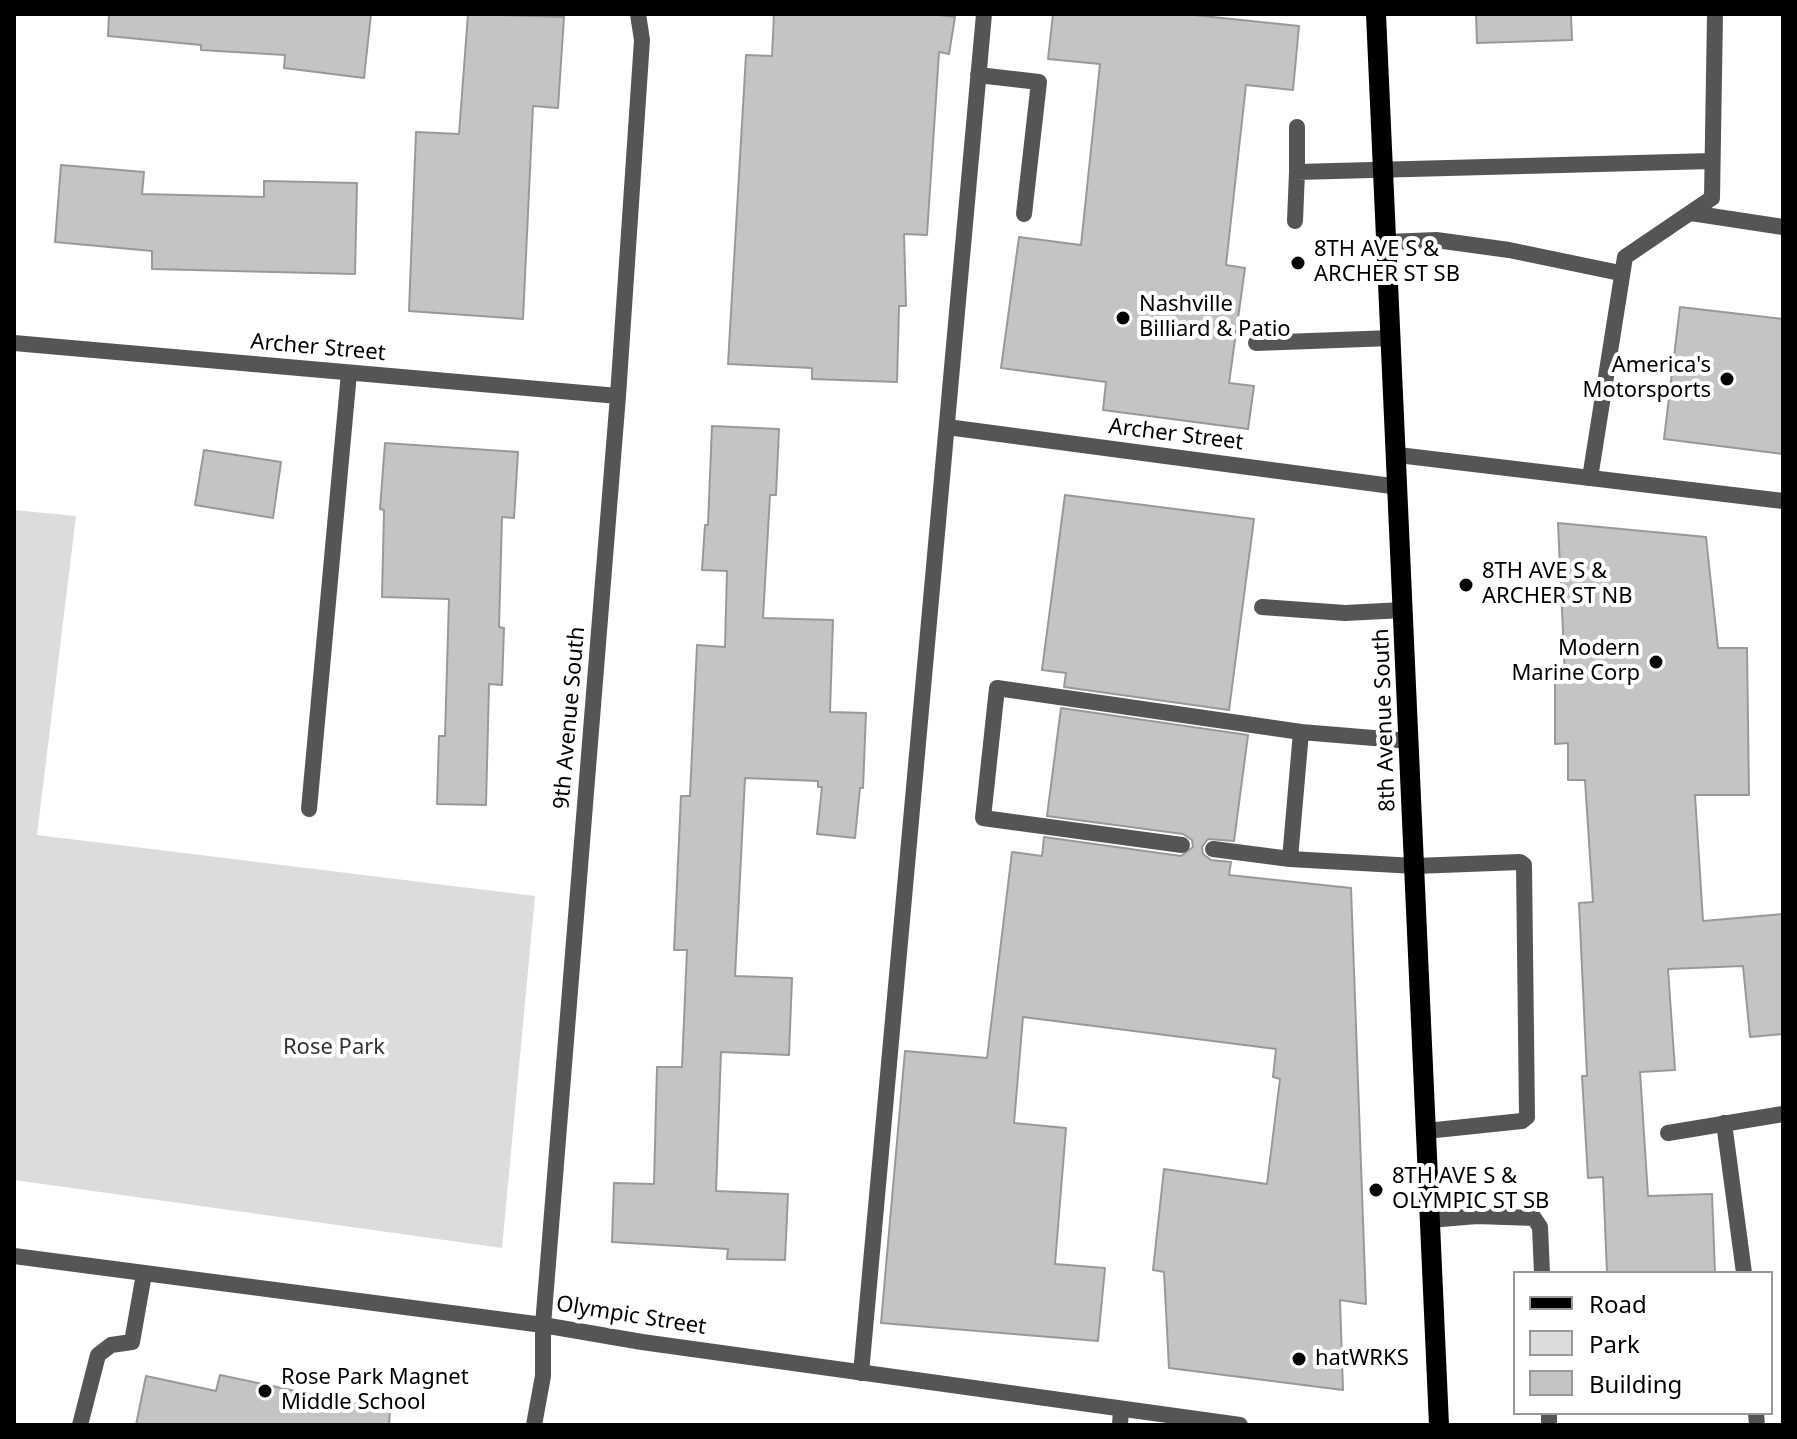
<!DOCTYPE html>
<style>
body{margin:0}
#map{position:relative;width:1797px;height:1439px;overflow:hidden;background:#fff;font-family:"Noto Sans",sans-serif}
canvas{display:block}
.frame{position:absolute;inset:0;border:16px solid #000;pointer-events:none}
.legend{position:absolute;left:1513px;top:1271px;width:260px;height:144px;box-sizing:border-box;background:#fff;border:2px solid #999;margin:0;padding:10px 14px;list-style:none;font-size:24px;color:#000}
.legend li{display:flex;align-items:center;gap:16px;height:40px}
.legend b{width:40px;border:2px solid #999}
</style>
<div id="map">
<canvas width="1797" height="1439"></canvas>
<div class="frame"></div>
<ul class="legend">
<li><b style="height:10px;background:#000"></b>Road</li>
<li><b style="height:22px;background:#dcdcdc"></b>Park</li>
<li><b style="height:22px;background:#c4c4c4"></b>Building</li>
</ul>
</div>
<script>
const context = document.querySelector('canvas').getContext('2d');
context.lineJoin = 'round';
function paint(path, color) { context.fillStyle = color; context.fill(path, 'evenodd'); }
const toPath = rows => new Path2D(rows.map(r => 'M' + r).join(''));
function strokePath(path, color, width, dash) { context.strokeStyle = color; context.lineWidth = width; context.lineCap = dash ? 'butt' : 'round'; context.setLineDash(dash || []); context.stroke(path); }
function label(font, color, halo, rows, align = 'center') {
  context.font = font + ' "Noto Sans",sans-serif'; context.lineWidth = 8; context.setLineDash([]); context.textBaseline = 'middle'; context.strokeStyle = halo; context.fillStyle = color; for (const [text, x, y, turn = 0] of rows) {
    context.save(); context.translate(x, y); context.rotate((+turn || 0) * Math.PI / 180); context.textAlign = isNaN(turn) ? turn : align; if (halo) context.strokeText(text, 0, 0); context.fillText(text, 0, 0); context.restore();
  }
}
const green = toPath([
 [14,510,76,516,37,835,535,896,502,1248,14,1180]
]);
const building = toPath([
 [109,14,371,14,364,78,284,68,285,55,201,50,201,45,108,36,109,14],
 [468,14,564,17,558,108,533,106,523,319,409,311,416,132,459,134,468,14],
 [774,14,929,14,955,17,949,54,939,52,927,235,904,234,906,306,899,306,897,382,812,379,812,368,728,364,746,55,772,56,774,14],
 [1053,14,1184,14,1299,26,1293,90,1246,85,1226,265,1245,268,1229,383,1254,386,1248,429,1103,410,1106,382,1001,368,1019,237,1081,245,1100,64,1048,59,1053,14],
 [1476,14,1571,14,1572,40,1477,43,1476,14],
 [61,165,144,172,142,194,264,197,264,181,357,183,355,274,152,269,152,251,55,242,61,165],
 [1680,307,1783,319,1783,454,1664,439,1680,307],
 [712,426,779,429,776,495,770,495,763,618,833,620,830,712,866,713,863,788,860,788,855,838,817,834,822,787,818,787,818,781,745,778,735,976,792,978,789,1055,721,1052,716,1191,788,1194,785,1260,727,1259,728,1249,612,1242,614,1183,654,1184,657,1067,682,1067,687,950,674,950,681,796,690,796,697,645,725,647,727,571,702,570,705,525,708,525,712,426],
 [385,443,518,452,514,518,502,517,499,627,504,628,502,685,489,684,486,805,437,804,439,736,445,736,449,599,382,597,384,510,380,509,385,443],
 [204,450,281,462,273,518,195,505,204,450],
 [1065,495,1254,519,1229,710,1064,687,1066,673,1042,670,1065,495],
 [1558,523,1706,537,1718,648,1747,648,1749,795,1695,795,1703,921,1783,914,1783,1034,1750,1037,1743,966,1668,969,1675,1070,1640,1072,1648,1196,1712,1194,1715,1273,1607,1273,1603,1177,1588,1178,1582,1076,1587,1076,1579,903,1593,902,1585,780,1568,780,1568,743,1555,744,1555,676,1565,676,1558,523],
 [1061,708,1248,735,1234,841,1208,839,1202,847,1203,854,1211,860,1231,862,1229,875,1351,888,1366,1304,1340,1300,1343,1390,1169,1368,1164,1272,1153,1270,1164,1169,1267,1184,1280,1079,1273,1077,1276,1049,1023,1017,1014,1123,1066,1128,1055,1264,1105,1268,1098,1341,881,1323,905,1051,987,1058,1012,852,1042,856,1044,837,1181,856,1193,847,1192,840,1183,834,1047,816,1061,708],
 [220,1375,390,1411,389,1425,136,1425,146,1376,216,1391,220,1375]
]);
const service = toPath([
 [978,75,1039,82,1024,214],
 [1297,127,1297,172,1712,161],
 [1691,213,1783,227],
 [1295,221,1297,172],
 [1388,242,1436,240,1509,250,1620,273],
 [1256,343,1392,338],
 [1590,478,1625,257,1712,198,1715,14],
 [1262,607,1345,613,1404,610],
 [1410,741,1301,732,1290,859,1415,866,1520,862,1524,865,1527,1117,1522,1121,1426,1131],
 [309,809,349,373],
 [1182,845,983,818,997,688,1301,732],
 [1213,849,1290,859],
 [1724,1123,1744,1273],
 [1430,1220,1477,1216,1534,1218,1540,1227,1542,1273],
 [861,1373,984,14],
 [1549,1413,1549,1425],
 [1756,1413,1757,1425],
 [80,1425,98,1355,111,1345,132,1342,144,1274],
 [1120,1425,1121,1409]
]);
const minor = toPath([
 [14,343,618,396],
 [947,427,1399,487],
 [1398,455,1783,501],
 [1668,1133,1783,1114],
 [14,1256,543,1325,642,1342,1240,1425],
 [534,1425,543,1376,543,1325,618,396,642,40,638,14]
]);
const primary = toPath([
 [1376,14,1439,1425]
]);
const markers = [
 [1298,263,8,"#000"],
 [1123,318,8,"#000"],
 [1727,379,8,"#000"],
 [1466,585,8,"#000"],
 [1656,662,8,"#000"],
 [1376,1190,8,"#000"],
 [1299,1359,8,"#000"],
 [265,1391,8,"#000"]
];
const poiNames = [
 ["8TH AVE S &",1314,250],
 ["ARCHER ST SB",1314,275],
 ["Nashville",1139,305],
 ["Billiard & Patio",1139,330],
 ["America's",1711,366,"right"],
 ["Motorsports",1711,391,"right"],
 ["8TH AVE S &",1482,572],
 ["ARCHER ST NB",1482,597],
 ["Modern",1640,649,"right"],
 ["Marine Corp",1640,674,"right"],
 ["8TH AVE S &",1392,1177],
 ["OLYMPIC ST SB",1392,1202],
 ["hatWRKS",1315,1359],
 ["Rose Park Magnet",281,1378],
 ["Middle School",281,1403]
];
const streetNames = [
 ["Archer Street",318,348,5],
 ["Archer Street",1176,435,7],
 ["9th Avenue South",570,718,-85],
 ["8th Avenue South",1385,720,-92],
 ["Olympic Street",631,1316,9]
];
const parkNames = [
 ["Rose Park",334,1048]
];
paint(green, '#dcdcdc');
paint(building, '#c4c4c4');
strokePath(building, '#999', 2);
strokePath(service, '#555', 16);
strokePath(minor, '#555', 16);
strokePath(primary, '#000', 20);
for (const [x, y, r, color] of markers) { const dot = new Path2D(); dot.arc(x, y, r, 0, 2 * Math.PI); context.fillStyle = color; context.fill(dot); strokePath(dot, '#fff', 3); }
label('22px', '#000', '#fff', poiNames, 'left');
label('22px', '#000', '#fff', streetNames);
label('22px', '#333', '#fff', parkNames);
</script>
